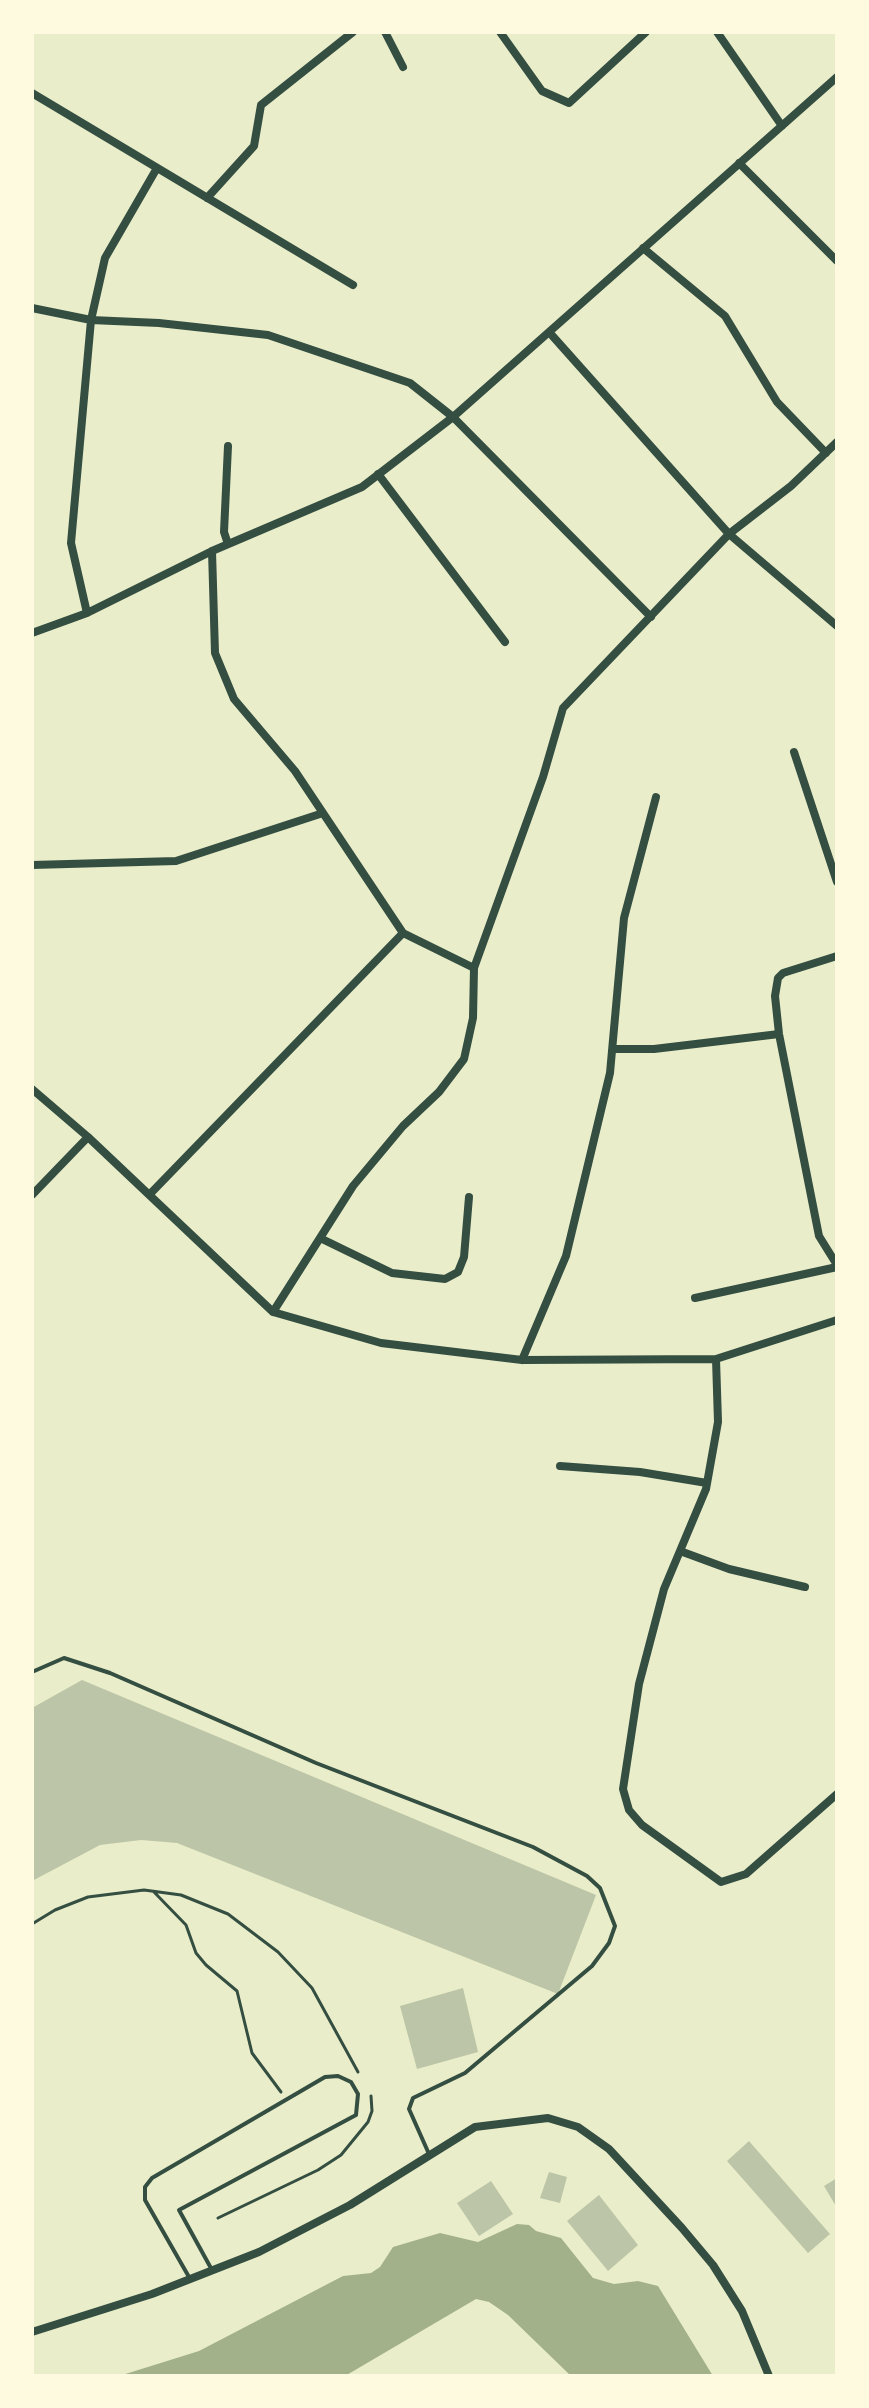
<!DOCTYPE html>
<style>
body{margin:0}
#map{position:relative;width:869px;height:2408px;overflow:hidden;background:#e9edc9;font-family:Manrope,sans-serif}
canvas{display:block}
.frame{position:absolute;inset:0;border:34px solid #fefae0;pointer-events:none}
</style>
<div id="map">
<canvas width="869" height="2408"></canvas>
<div class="frame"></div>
</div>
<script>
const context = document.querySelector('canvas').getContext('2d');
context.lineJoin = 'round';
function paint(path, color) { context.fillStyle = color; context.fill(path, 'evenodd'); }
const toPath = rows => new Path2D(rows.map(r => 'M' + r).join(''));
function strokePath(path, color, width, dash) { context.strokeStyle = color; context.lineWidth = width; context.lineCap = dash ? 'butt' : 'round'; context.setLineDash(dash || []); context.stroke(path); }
const water = toPath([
 [517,2224,529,2225,536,2231,561,2238,593,2278,614,2284,638,2281,658,2286,713,2376,571,2376,508,2315,489,2302,476,2299,345,2376,119,2376,199,2351,343,2276,371,2273,380,2267,393,2247,440,2233,478,2242]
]);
const building = toPath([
 [82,1680,596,1895,558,1994,177,1843,141,1840,100,1845,32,1881,32,1708],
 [463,1988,478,2052,417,2069,400,2006],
 [749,2141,830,2234,808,2253,727,2161],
 [549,2172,567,2177,560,2203,540,2198],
 [837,2178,837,2208,824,2186],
 [491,2181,513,2214,479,2236,457,2203],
 [599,2195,638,2245,608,2271,567,2221]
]);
const path = toPath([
 [154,1892,186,1925,196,1953,206,1965,237,1991,252,2053,281,2092],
 [32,1924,55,1910,88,1897,144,1890,181,1895,228,1914,278,1952,312,1988,358,2072],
 [218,2218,318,2170,341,2155,368,2122,372,2111,371,2096]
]);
const service = toPath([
 [32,1672,64,1658,110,1673,316,1763,533,1847,587,1876,600,1888,615,1926,609,1943,592,1966,465,2073,413,2098,409,2109,429,2154],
 [189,2277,145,2200,145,2187,152,2178,325,2077,338,2076,351,2082,358,2094,356,2115,179,2210,212,2270]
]);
const minor = toPath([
 [385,32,403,67],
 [500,32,542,91,569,103,646,32],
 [717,32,782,126],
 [32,93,353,285],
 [739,163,837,261],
 [207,198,254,146,261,105,353,32],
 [643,248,725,316,777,402,826,453],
 [32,308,91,320,159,323,268,335,410,383,453,417,651,617],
 [549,332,729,534,837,626],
 [378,474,505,642],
 [228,544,224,532,228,446],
 [212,551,215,653,234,699,295,771,403,933,474,968],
 [87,613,71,543,91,320,105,258,157,168],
 [32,633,87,613,212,551,362,487,453,417,837,77],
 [794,752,837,882],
 [32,865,176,861,323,813],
 [837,956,783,973,778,978,775,996,779,1034,819,1236,837,1265],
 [613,1049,654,1049,779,1034],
 [32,1089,88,1137,273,1312,381,1343,522,1360,716,1359,837,1320],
 [150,1194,403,933],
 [32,1195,88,1137],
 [320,1238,392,1273,445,1279,458,1272,464,1257,469,1197],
 [695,1298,837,1267],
 [273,1312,353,1186,403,1126,439,1092,464,1059,473,1018,474,968,543,777,563,708,729,534,791,486,837,442],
 [716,1359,718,1422,706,1489,664,1589,639,1684,623,1789,629,1810,642,1825,721,1882,746,1874,837,1794],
 [522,1360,566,1256,610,1073,624,918,656,797],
 [560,1466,640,1472,707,1483],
 [680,1551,729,1569,805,1587],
 [32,2332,152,2294,259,2252,350,2205,475,2127,548,2118,578,2127,609,2149,682,2228,713,2265,742,2311,769,2376]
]);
paint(water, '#a3b18a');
paint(building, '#bcc5a7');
strokePath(path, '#344e41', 3);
strokePath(service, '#344e41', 4);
strokePath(minor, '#344e41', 8);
</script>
